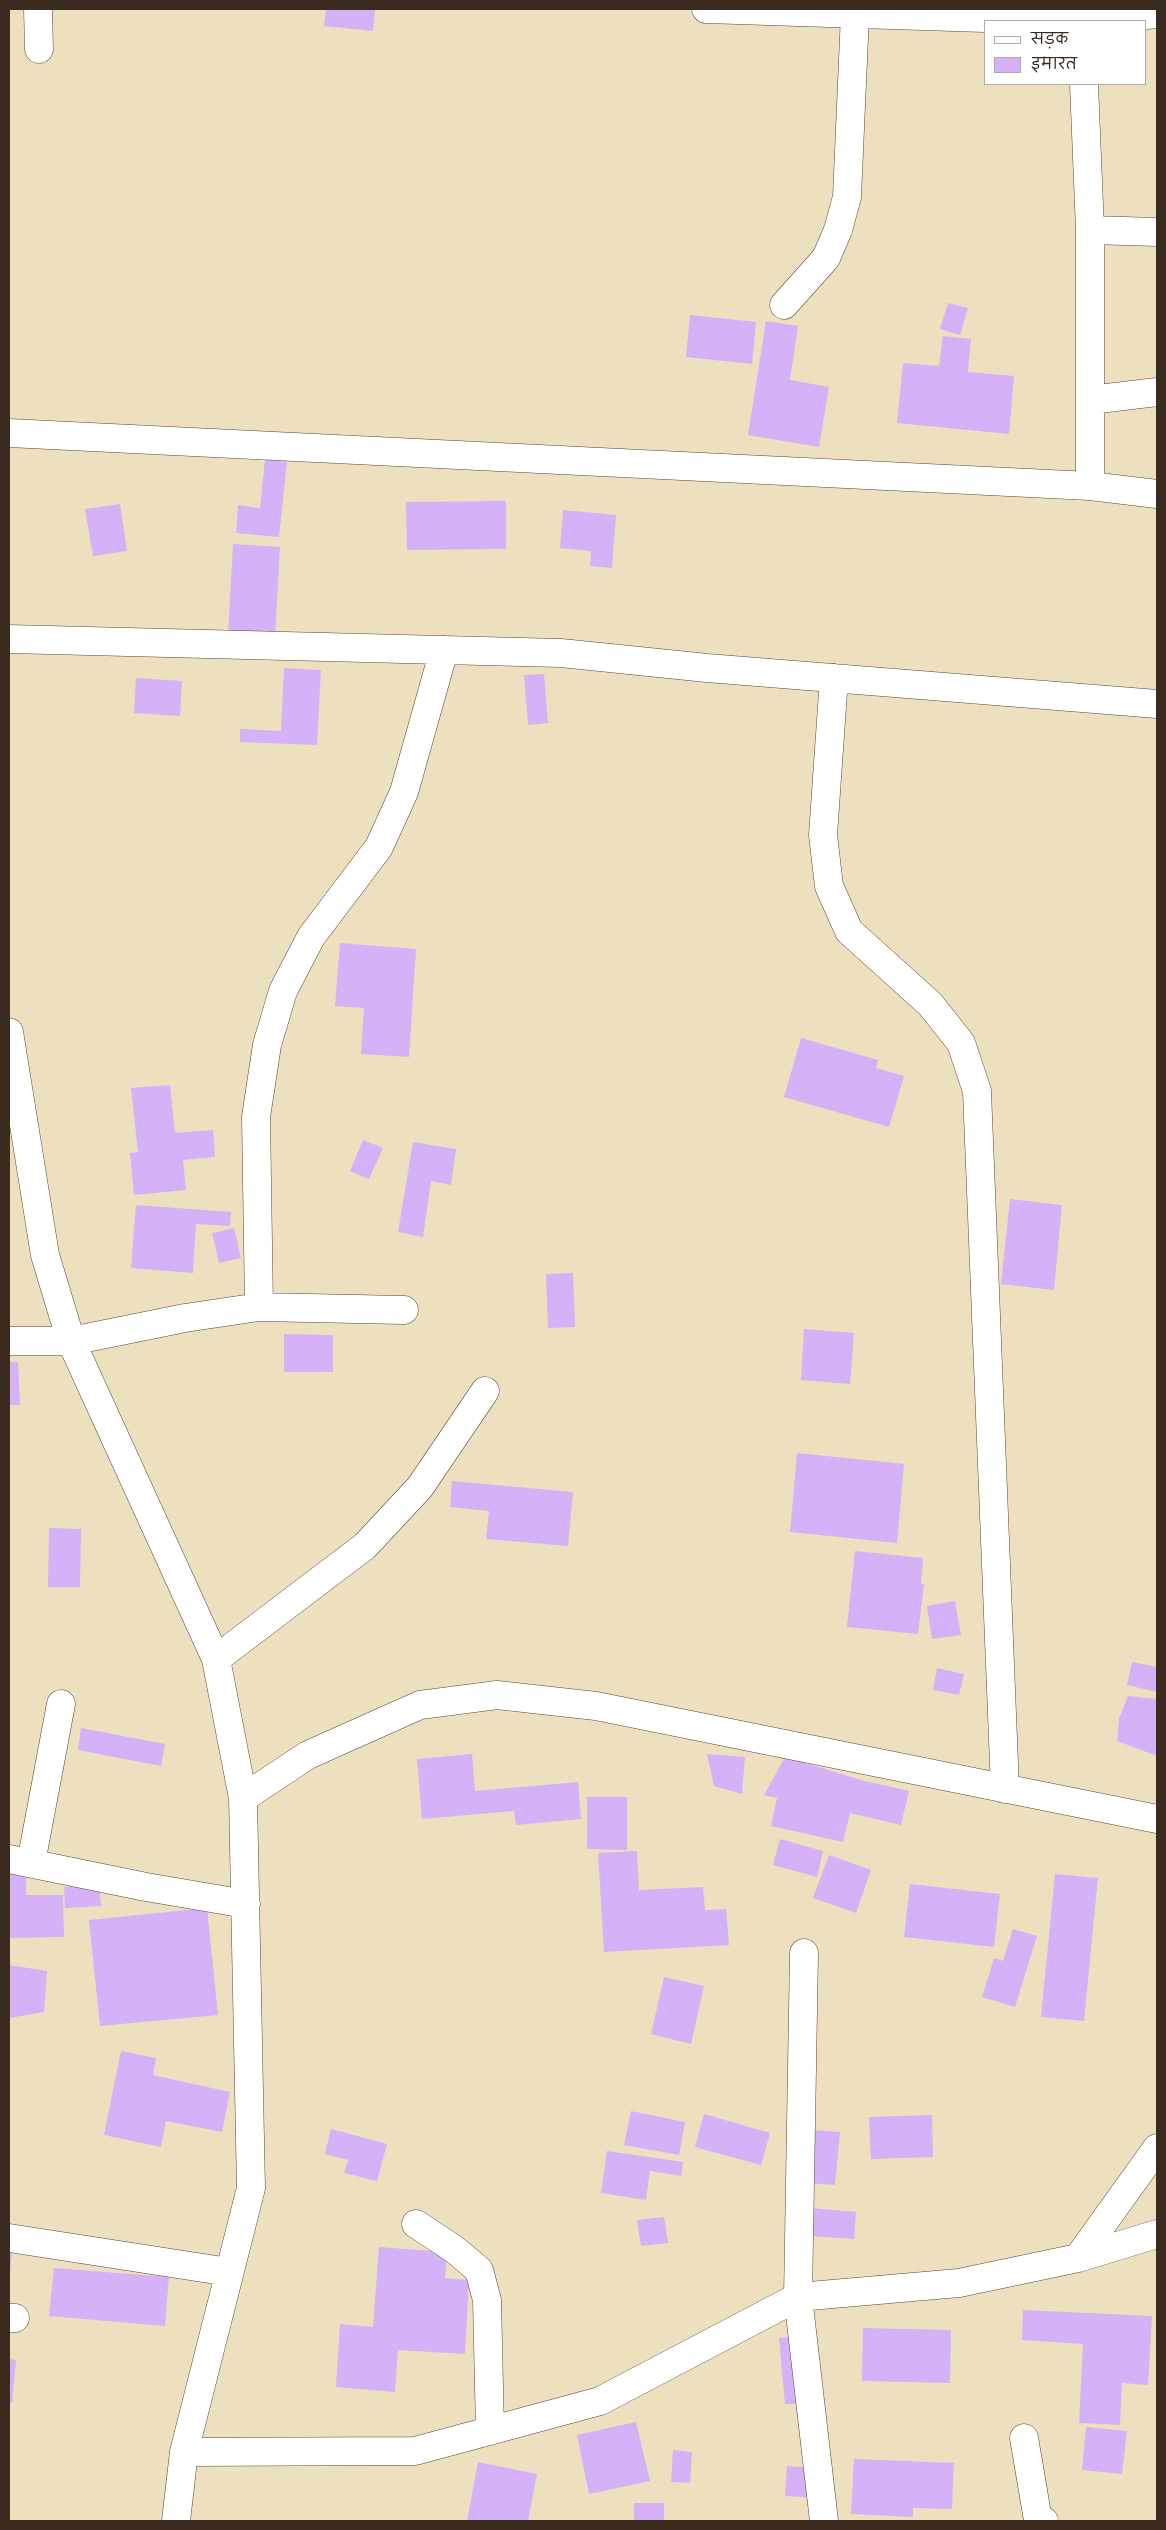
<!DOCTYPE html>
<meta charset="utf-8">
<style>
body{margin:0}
#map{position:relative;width:1166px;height:2530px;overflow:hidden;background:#ede0bf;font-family:"Playpen Sans","Playpen Sans Deva",sans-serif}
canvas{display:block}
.frame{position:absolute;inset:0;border:10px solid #3b2a1e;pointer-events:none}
.legend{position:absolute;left:984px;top:20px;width:162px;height:65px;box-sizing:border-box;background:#fff;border:1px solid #b1aaa5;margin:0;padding:6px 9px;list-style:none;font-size:15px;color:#3b2a1e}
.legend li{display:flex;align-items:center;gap:10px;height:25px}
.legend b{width:25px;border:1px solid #b1aaa5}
</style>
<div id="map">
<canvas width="1166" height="2530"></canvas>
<div class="frame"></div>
<ul class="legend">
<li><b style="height:6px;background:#fff"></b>सड़क</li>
<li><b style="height:14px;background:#d5b1f8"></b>इमारत</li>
</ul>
</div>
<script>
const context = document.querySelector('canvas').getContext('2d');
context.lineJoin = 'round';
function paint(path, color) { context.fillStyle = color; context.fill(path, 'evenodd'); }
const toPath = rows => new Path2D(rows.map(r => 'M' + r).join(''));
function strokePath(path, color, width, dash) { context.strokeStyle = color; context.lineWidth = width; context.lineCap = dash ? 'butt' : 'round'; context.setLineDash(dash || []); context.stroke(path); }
const building = toPath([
 [326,9,375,10,373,31,324,26],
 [948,303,968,308,960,335,940,329],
 [690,315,756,322,752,364,686,357],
 [766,321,798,326,790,380,829,387,819,447,748,435],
 [943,336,971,339,968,372,1014,376,1009,434,897,423,903,363,939,366],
 [265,459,287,462,279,537,236,533,238,505,260,508],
 [506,501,506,549,407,550,406,502],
 [120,504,127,551,93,556,85,509],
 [563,510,616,515,612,568,590,566,591,551,560,548],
 [233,544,280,547,275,637,228,634],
 [284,668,321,670,317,745,240,742,240,729,281,731],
 [544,674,548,723,528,725,524,675],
 [136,678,182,681,180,716,134,713],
 [340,943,416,949,409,1057,361,1054,364,1008,335,1006],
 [801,1038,878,1060,876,1068,904,1076,889,1127,784,1097],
 [170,1085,175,1133,213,1130,215,1157,183,1160,186,1190,134,1195,130,1153,138,1152,131,1088],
 [363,1140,383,1148,369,1179,350,1171],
 [413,1142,456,1149,451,1185,431,1181,423,1237,398,1232],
 [1010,1199,1062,1205,1054,1290,1001,1284],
 [136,1205,231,1212,230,1226,196,1224,193,1273,131,1268],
 [234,1228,241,1258,219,1263,212,1233],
 [573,1273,575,1327,548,1328,546,1274],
 [804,1329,854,1333,850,1384,801,1380],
 [284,1334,333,1335,333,1372,284,1372],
 [9,1362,18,1362,20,1405,9,1405],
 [797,1453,904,1464,897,1543,790,1532],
 [452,1481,573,1492,568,1546,486,1539,489,1511,450,1507],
 [49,1528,81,1529,80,1587,48,1587],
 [855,1551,923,1558,921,1583,924,1584,918,1634,847,1627],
 [955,1601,961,1635,932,1639,927,1606],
 [1132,1662,1157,1667,1157,1692,1127,1685],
 [937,1668,964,1674,959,1695,933,1690],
 [1128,1696,1157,1699,1157,1756,1117,1741,1119,1719],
 [81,1728,165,1744,161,1766,78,1750],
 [472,1754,475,1791,578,1782,581,1819,516,1825,514,1811,422,1819,417,1759],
 [707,1754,745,1757,742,1794,714,1786],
 [785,1757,861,1780,909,1791,901,1825,850,1813,843,1842,771,1826,777,1798,764,1795],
 [587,1797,627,1797,627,1850,587,1849],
 [780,1839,823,1851,817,1877,773,1865],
 [637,1851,639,1890,703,1887,705,1910,726,1909,729,1945,604,1952,598,1853],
 [829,1855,871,1870,856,1913,813,1898],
 [9,1872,26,1872,26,1895,63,1895,64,1937,9,1938],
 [1055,1874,1098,1878,1084,2021,1041,2017],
 [99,1884,101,1906,65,1908,64,1887],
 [910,1884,1000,1894,994,1947,904,1937],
 [207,1908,218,2015,100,2026,89,1920],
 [1013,1929,1037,1936,1015,2007,982,1997,994,1958,1003,1961],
 [9,1965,47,1971,44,2012,9,2018],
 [664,1977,704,1986,691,2044,651,2034],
 [121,2051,156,2058,153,2075,230,2092,222,2132,166,2121,161,2147,104,2135],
 [631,2111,685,2122,679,2155,624,2145],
 [704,2114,770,2133,761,2165,695,2147],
 [932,2115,933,2157,871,2159,869,2117],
 [331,2129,387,2144,377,2181,344,2173,348,2160,325,2154],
 [814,2130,840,2132,835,2185,809,2183],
 [607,2151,683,2162,681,2176,650,2171,646,2200,601,2193],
 [811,2208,856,2212,854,2239,809,2236],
 [664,2217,668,2243,641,2246,637,2220],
 [379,2247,447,2252,445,2278,469,2280,465,2354,398,2350,395,2392,336,2387,340,2324,373,2327],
 [9,2253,12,2253,10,2272,9,2272],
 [54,2268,169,2277,165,2326,49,2316],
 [1023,2310,1152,2316,1148,2385,1122,2383,1120,2425,1079,2423,1083,2344,1022,2340],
 [863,2328,951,2330,950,2383,862,2381],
 [803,2336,808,2403,785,2404,779,2338],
 [9,2359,16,2360,12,2403,9,2403],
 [636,2422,650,2481,589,2494,577,2435],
 [1086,2427,1127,2431,1122,2474,1082,2470],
 [673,2450,692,2452,690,2483,671,2482],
 [854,2459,954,2463,952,2509,913,2508,913,2517,851,2514],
 [478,2462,537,2474,528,2521,467,2521],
 [787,2466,818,2468,816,2498,785,2496],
 [634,2503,664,2503,664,2521,634,2521]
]);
const street = toPath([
 [38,9,39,49],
 [706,9,1077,21],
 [1082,21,1157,14],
 [1084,84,1090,230],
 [784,305,826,258,838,230,847,197,855,14],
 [1090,400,1157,392],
 [9,433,1090,486,1090,230,1157,232],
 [1090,486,1157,494],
 [9,639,561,653,707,668,1157,704],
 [834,678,823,835,829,886,849,931,930,1004,961,1043,977,1091,1005,1789],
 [9,1032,45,1255,71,1341,216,1659,243,1798,251,2188,184,2452,176,2521],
 [259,1307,256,1117,267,1045,283,991,311,937,379,847,404,792,444,650],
 [9,1341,71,1341,185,1318,259,1307,404,1310],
 [216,1659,365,1546,420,1487,485,1391],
 [243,1798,308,1755,420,1705,497,1695,596,1706,1157,1819],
 [9,1859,146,1887,246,1904],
 [31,1863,61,1704],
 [804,1953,798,2297,959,2283,1078,2258,1157,2234],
 [416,2224,454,2249,479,2270,487,2300,490,2431],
 [9,2238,229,2272],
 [1078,2258,1157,2148],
 [9,2318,15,2318],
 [1024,2438,1038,2520,1044,2521],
 [184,2452,415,2451,600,2401,798,2297,824,2521]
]);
paint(building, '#d5b1f8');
strokePath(street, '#564536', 29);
strokePath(street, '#fff', 28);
</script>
